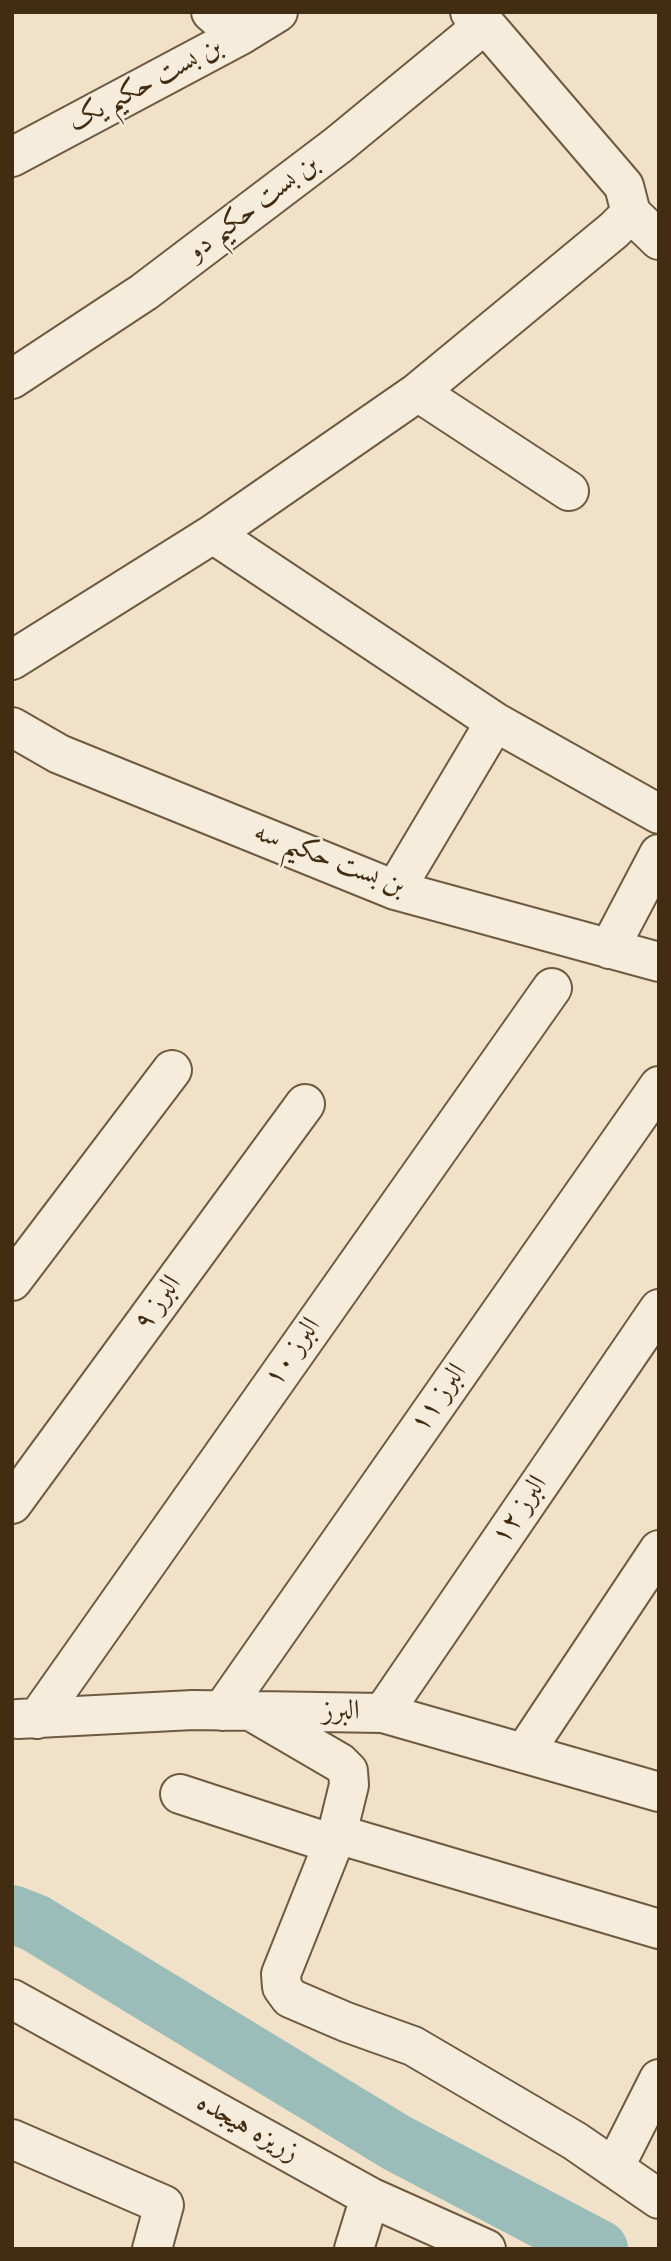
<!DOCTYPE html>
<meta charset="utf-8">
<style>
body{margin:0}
#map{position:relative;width:671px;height:2261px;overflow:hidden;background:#f0e1c8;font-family:"IM FELL DW Pica",serif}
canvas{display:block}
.frame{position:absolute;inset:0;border:14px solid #422d13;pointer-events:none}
</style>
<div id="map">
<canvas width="671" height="2261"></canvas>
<div class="frame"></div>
</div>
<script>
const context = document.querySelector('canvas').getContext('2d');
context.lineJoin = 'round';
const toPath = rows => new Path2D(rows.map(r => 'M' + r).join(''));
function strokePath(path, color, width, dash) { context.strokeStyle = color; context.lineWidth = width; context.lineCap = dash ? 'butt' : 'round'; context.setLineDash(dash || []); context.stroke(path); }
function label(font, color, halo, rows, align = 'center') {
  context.font = font + ' "IM FELL DW Pica",Amiri,serif'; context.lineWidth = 5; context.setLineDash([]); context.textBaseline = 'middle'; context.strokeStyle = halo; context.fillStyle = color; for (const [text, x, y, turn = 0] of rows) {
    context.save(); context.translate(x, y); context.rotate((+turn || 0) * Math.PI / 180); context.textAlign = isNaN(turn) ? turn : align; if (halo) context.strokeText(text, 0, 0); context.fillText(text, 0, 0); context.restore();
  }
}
const river = toPath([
 [12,1914,35,1923,397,2143,599,2249]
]);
const minor = toPath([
 [211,12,239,36],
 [470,12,485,24,624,186,631,213,659,240],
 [12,157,239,36,278,12],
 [12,379,144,292,338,145,485,24],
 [418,392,569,491],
 [213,534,495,722,659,814],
 [12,660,213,534,418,392,614,230,631,213],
 [12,727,59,754,395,890,659,962],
 [395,890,495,722],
 [609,949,659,854],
 [12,1281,172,1070],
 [12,1504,305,1104],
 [222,1711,659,1086],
 [251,1711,340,1763,348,1771,349,1785,337,1834,281,1974,282,1987,290,1998,346,2022,413,2046,575,2141,659,2199],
 [383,1713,659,1309],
 [18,1719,193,1710,383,1713,659,1792],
 [37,1719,552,988],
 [524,1753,659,1550],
 [180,1794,333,1844],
 [337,1834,659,1929],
 [12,1999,370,2197,486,2249],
 [12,2139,164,2205,152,2249],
 [614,2168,659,2079],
 [354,2249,370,2197]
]);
const streetNames = [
 ["بن بست حکیم یک",146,86,-28],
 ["بن بست حکیم دو",254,209,-37],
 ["بن بست حکیم سه",329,861,21],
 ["البرز ۹",159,1304,-54],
 ["البرز ۱۰",294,1353,-55],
 ["البرز ۱۱",440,1399,-55],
 ["البرز ۱۲",521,1511,-56],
 ["البرز",341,1713,1],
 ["زریزه هیجده",247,2129,29]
];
strokePath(river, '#9abdb9', 58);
strokePath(minor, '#6e5a40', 42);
strokePath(minor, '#f5ecdb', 38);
label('28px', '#422d13', '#f5ecdb', streetNames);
</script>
